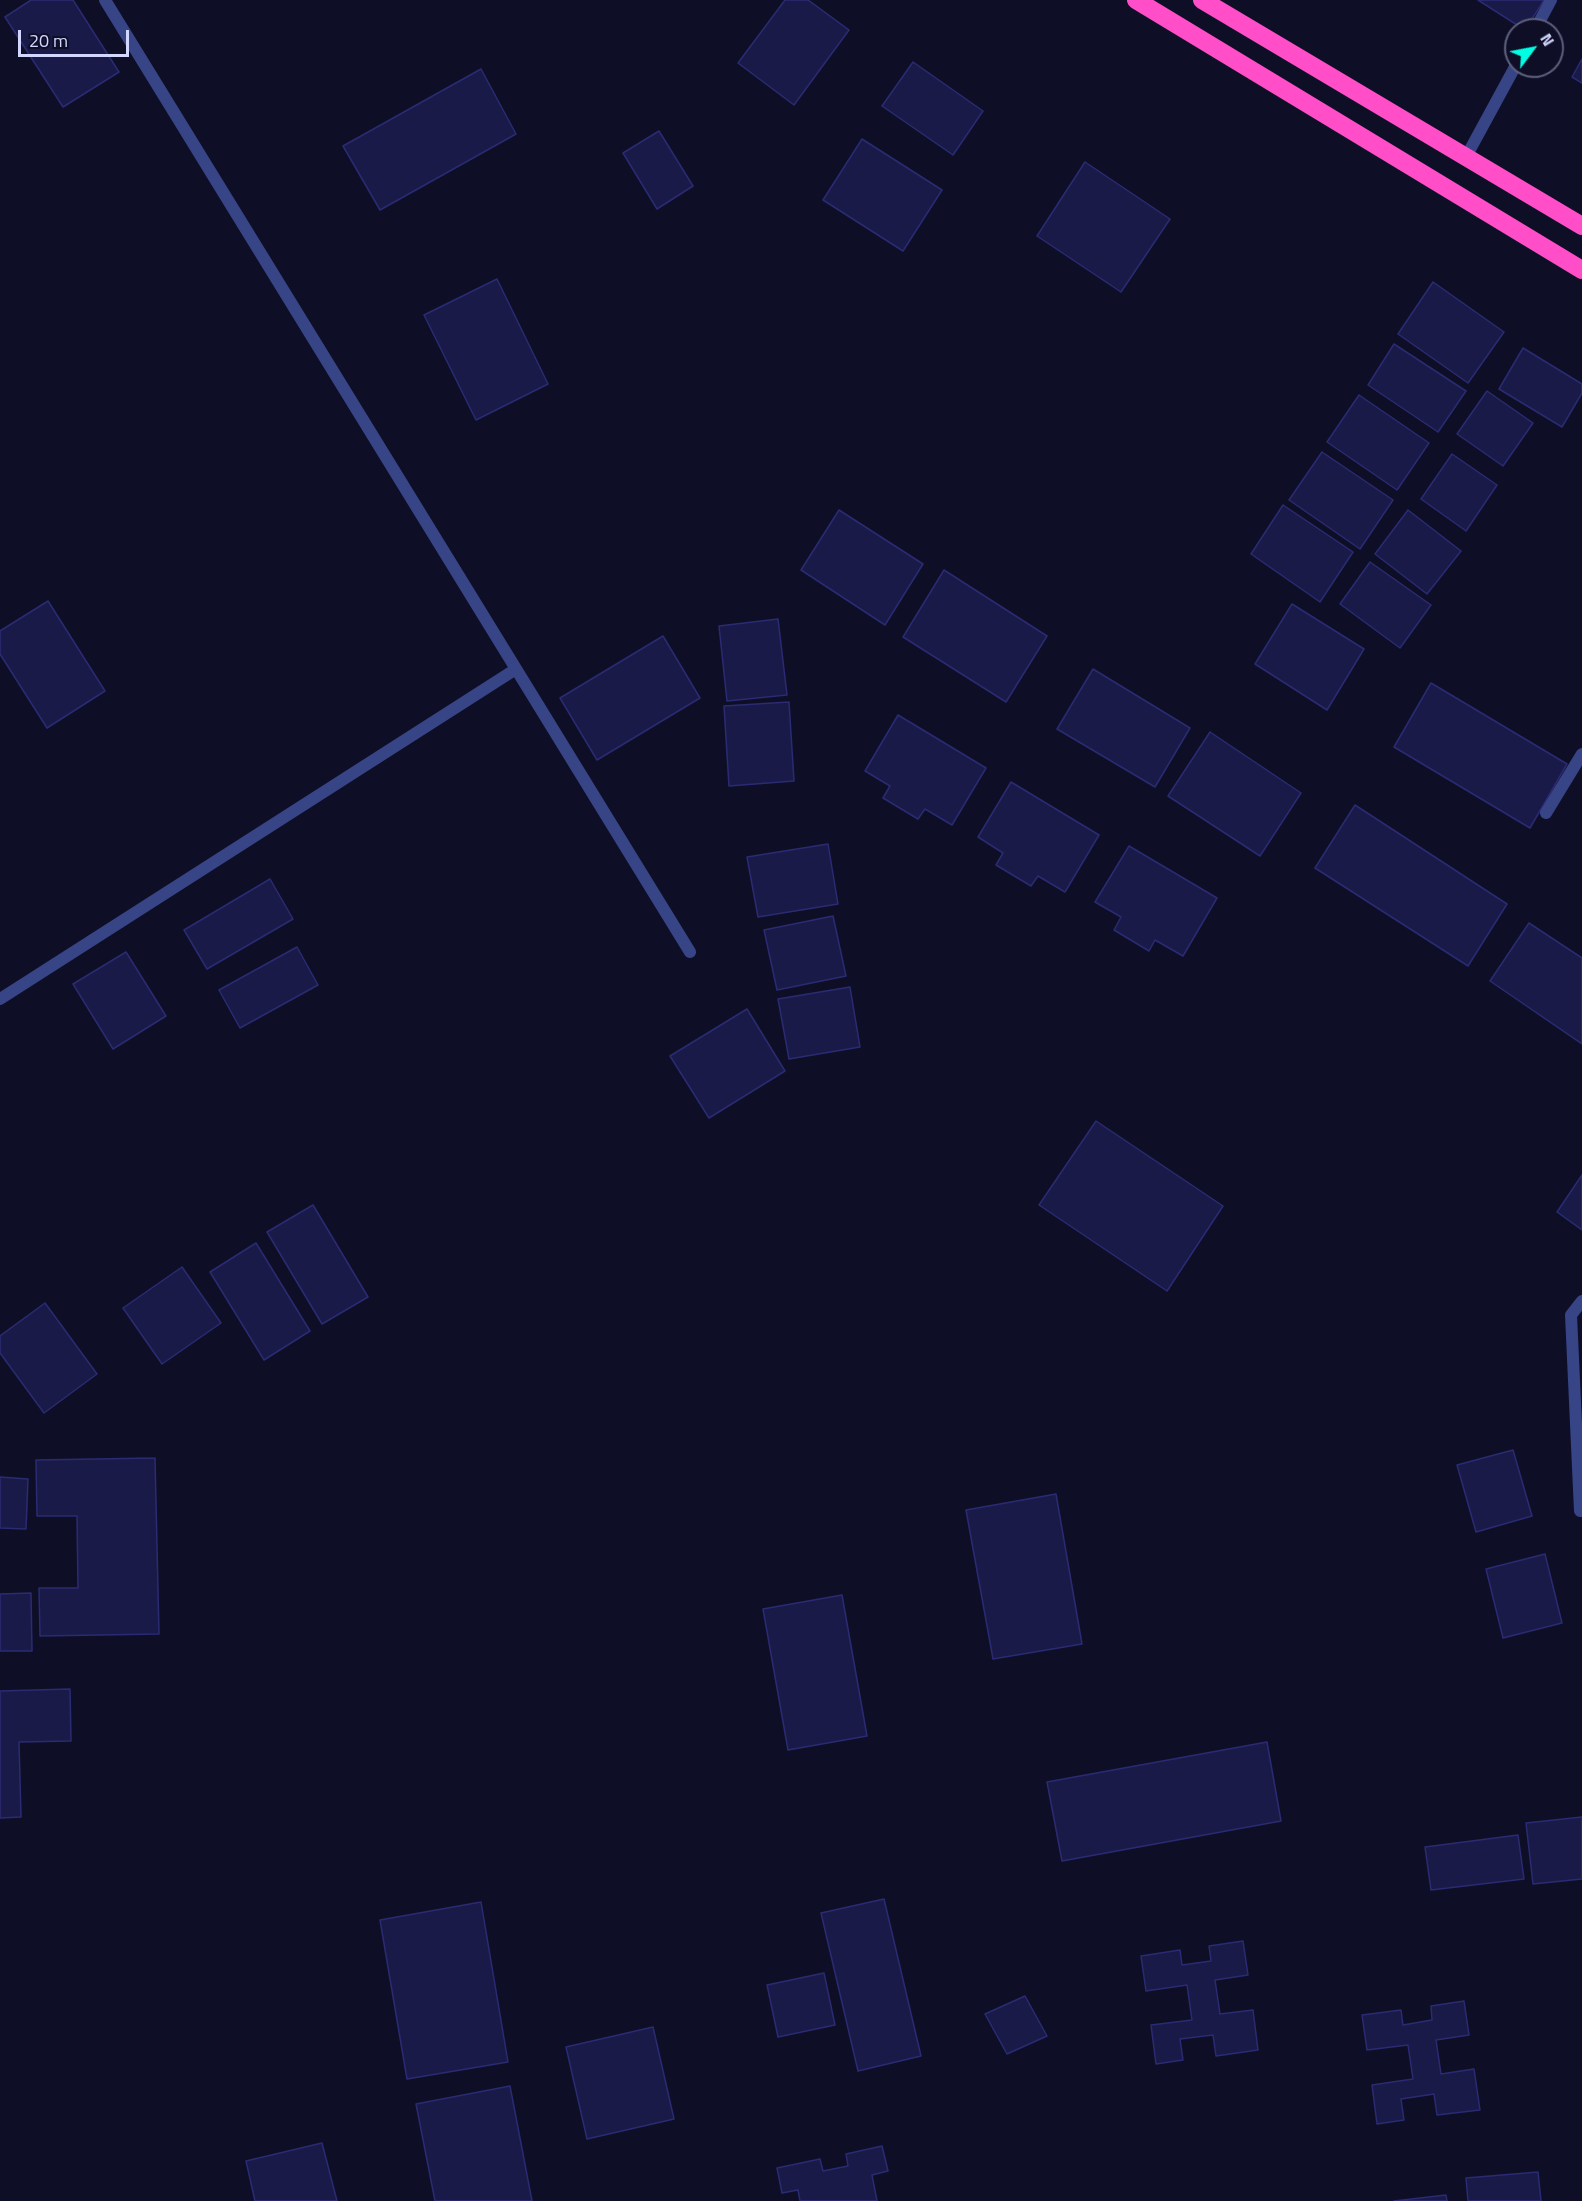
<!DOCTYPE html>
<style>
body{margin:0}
#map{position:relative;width:1582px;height:2201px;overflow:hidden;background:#0e0f26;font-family:"Titillium Web",sans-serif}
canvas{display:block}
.north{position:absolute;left:1504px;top:18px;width:60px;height:60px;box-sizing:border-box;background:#0e0f26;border:2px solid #5d5f7d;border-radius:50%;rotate:58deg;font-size:16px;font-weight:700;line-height:24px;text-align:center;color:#d3d7ff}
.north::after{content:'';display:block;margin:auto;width:21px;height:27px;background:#00fee2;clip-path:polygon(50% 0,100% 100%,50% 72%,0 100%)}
.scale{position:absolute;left:18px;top:30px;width:111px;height:27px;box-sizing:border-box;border:3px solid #d3d7ff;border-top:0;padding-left:8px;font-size:18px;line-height:21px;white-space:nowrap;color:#d3d7ff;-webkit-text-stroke:4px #0e0f26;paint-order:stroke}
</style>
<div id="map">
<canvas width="1582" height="2201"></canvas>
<div class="north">N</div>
<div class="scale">20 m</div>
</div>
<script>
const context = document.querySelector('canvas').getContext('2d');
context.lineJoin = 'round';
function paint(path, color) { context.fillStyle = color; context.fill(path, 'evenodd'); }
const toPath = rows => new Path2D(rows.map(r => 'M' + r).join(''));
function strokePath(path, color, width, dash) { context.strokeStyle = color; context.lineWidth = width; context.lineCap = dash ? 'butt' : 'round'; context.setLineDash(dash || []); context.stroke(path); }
const building = toPath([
 [31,0,73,0,119,72,63,107,5,17,31,0],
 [785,0,808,0,849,30,794,105,738,63,785,0],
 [1478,0,1544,0,1525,30,1478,0],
 [1582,59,1582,83,1572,77,1582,59],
 [913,62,983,111,953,155,882,106,913,62],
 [481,69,516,134,380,210,343,146,481,69],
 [659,131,693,186,657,209,623,153,659,131],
 [862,139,942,190,903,251,823,200,862,139],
 [1085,162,1170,219,1121,292,1037,236,1085,162],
 [497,279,548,384,476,420,424,315,497,279],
 [1433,282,1504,332,1468,383,1398,334,1433,282],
 [1394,344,1466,391,1438,432,1368,385,1394,344],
 [1523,348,1582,384,1582,393,1562,427,1499,389,1523,348],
 [1487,391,1533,423,1503,466,1457,434,1487,391],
 [1359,395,1429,443,1397,490,1327,442,1359,395],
 [1322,452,1393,500,1360,549,1289,500,1322,452],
 [1452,454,1497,485,1466,531,1421,499,1452,454],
 [1283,505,1353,552,1320,602,1251,554,1283,505],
 [839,510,923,564,885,625,801,570,839,510],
 [1408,510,1461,551,1427,594,1375,554,1408,510],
 [1370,562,1431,605,1400,648,1340,604,1370,562],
 [944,570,1047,636,1006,702,903,637,944,570],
 [48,601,105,691,47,728,0,654,0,631,48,601],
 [1292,604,1364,649,1327,710,1255,664,1292,604],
 [778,619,787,695,727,701,719,626,778,619],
 [663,636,700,698,597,760,560,698,663,636],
 [1093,669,1190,728,1155,787,1057,729,1093,669],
 [1431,683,1567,764,1530,828,1394,747,1431,683],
 [789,702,794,781,729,786,724,706,789,702],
 [898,715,986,768,952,825,925,809,918,819,883,798,890,786,865,771,898,715],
 [1210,732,1301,793,1260,856,1168,796,1210,732],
 [1011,782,1099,835,1065,892,1038,876,1031,886,996,865,1003,853,978,837,1011,782],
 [1355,805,1507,904,1468,966,1315,868,1355,805],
 [828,844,838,904,758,917,747,857,828,844],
 [1129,846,1217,898,1183,956,1155,940,1149,951,1114,930,1121,917,1095,902,1129,846],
 [270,879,293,919,207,969,184,930,270,879],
 [833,916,846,976,777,990,764,930,833,916],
 [1529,923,1582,958,1582,1044,1490,981,1529,923],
 [297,947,318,985,240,1028,219,990,297,947],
 [126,952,166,1016,113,1049,73,984,126,952],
 [850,987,860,1047,789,1059,778,999,850,987],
 [747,1009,785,1071,709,1118,670,1056,747,1009],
 [1096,1121,1223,1206,1167,1291,1039,1205,1096,1121],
 [1582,1175,1582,1230,1557,1212,1582,1175],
 [313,1205,368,1297,322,1324,267,1232,313,1205],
 [256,1243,310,1331,264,1360,210,1272,256,1243],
 [182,1267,221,1323,162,1364,123,1308,182,1267],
 [45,1303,97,1374,44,1413,0,1353,0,1336,45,1303],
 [1513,1450,1532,1516,1476,1532,1457,1465,1513,1450],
 [155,1458,159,1634,40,1636,39,1588,78,1588,77,1516,37,1516,36,1460,155,1458],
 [0,1477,28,1479,26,1529,0,1528,0,1477],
 [1056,1494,1082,1644,993,1659,966,1510,1056,1494],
 [1545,1554,1562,1623,1503,1638,1486,1569,1545,1554],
 [31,1593,32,1651,0,1651,0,1594,31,1593],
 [842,1595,867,1736,788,1750,763,1609,842,1595],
 [70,1689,71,1741,19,1742,21,1817,0,1818,0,1691,70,1689],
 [1267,1742,1281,1821,1062,1861,1047,1782,1267,1742],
 [1582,1817,1582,1879,1533,1884,1526,1823,1582,1817],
 [1518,1835,1524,1879,1431,1890,1425,1847,1518,1835],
 [884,1899,921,2056,858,2071,821,1913,884,1899],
 [481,1902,508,2062,407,2079,380,1920,481,1902],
 [1243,1941,1248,1975,1215,1980,1220,2014,1253,2010,1258,2050,1216,2056,1213,2035,1180,2039,1183,2060,1156,2064,1151,2025,1192,2020,1187,1985,1146,1991,1141,1956,1180,1950,1182,1965,1211,1961,1209,1946,1243,1941],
 [824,1973,835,2025,778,2037,767,1985,824,1973],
 [1025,1996,1047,2036,1007,2054,985,2014,1025,1996],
 [1464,2001,1469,2035,1436,2040,1441,2074,1474,2069,1480,2110,1437,2115,1434,2094,1401,2099,1404,2120,1377,2124,1372,2085,1413,2079,1408,2045,1367,2050,1362,2015,1401,2010,1403,2025,1432,2020,1431,2006,1464,2001],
 [653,2027,674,2119,587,2139,566,2047,653,2027],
 [510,2086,532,2201,435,2201,416,2104,510,2086],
 [322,2143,337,2201,255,2201,246,2161,322,2143],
 [882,2146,888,2171,872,2175,877,2201,800,2201,798,2190,782,2193,777,2168,820,2159,823,2171,848,2166,846,2154,882,2146],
 [1538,2172,1541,2201,1468,2201,1466,2178,1538,2172],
 [1446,2195,1447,2201,1394,2201,1446,2195]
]);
const lane = toPath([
 [1546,813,1582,754]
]);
const street = toPath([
 [105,0,690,952],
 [1535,30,1551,0],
 [1466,157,1516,65],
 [0,999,516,669],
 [1582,1301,1571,1315,1580,1511,1582,1511]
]);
const highway = toPath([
 [1136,0,1582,270],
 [1202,0,1582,226]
]);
paint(building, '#191a48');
strokePath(building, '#2b2b74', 1.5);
strokePath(lane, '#374587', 12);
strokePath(street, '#374587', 12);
strokePath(highway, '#ff4ec8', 18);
</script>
